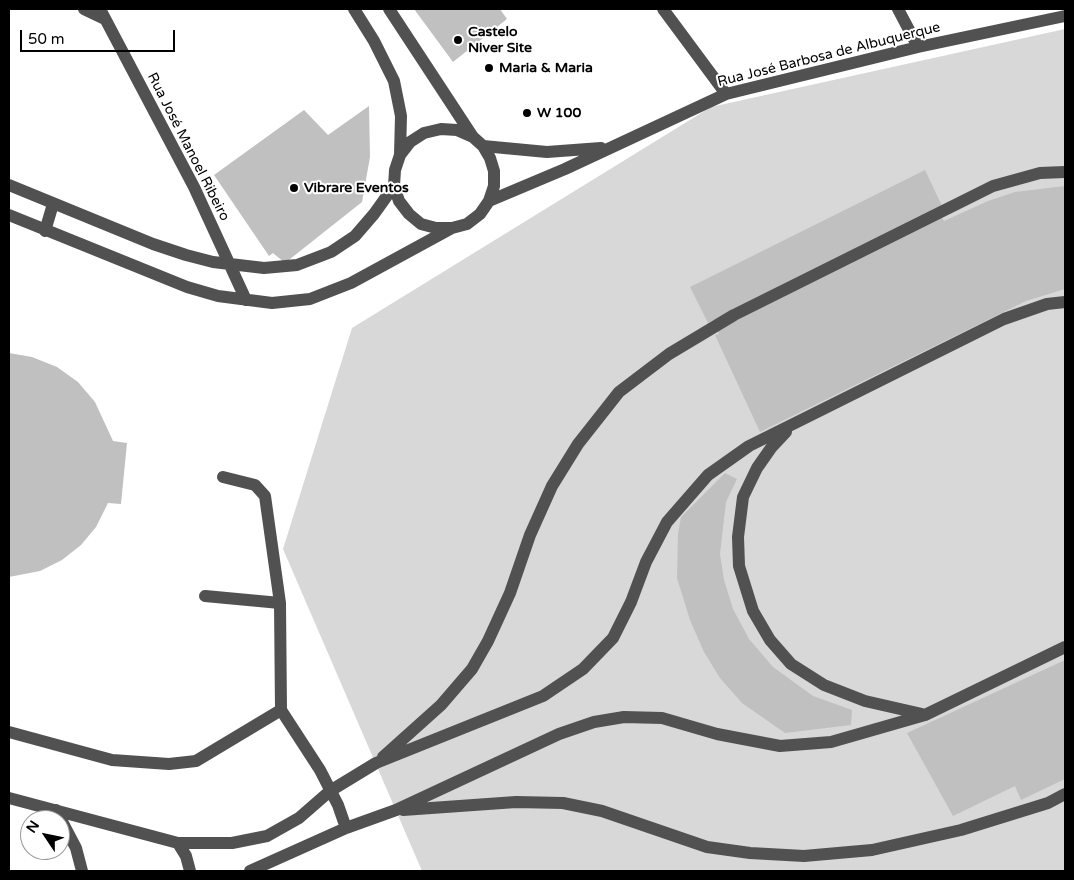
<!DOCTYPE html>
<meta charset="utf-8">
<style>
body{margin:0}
#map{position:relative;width:1074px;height:880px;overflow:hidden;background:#fff;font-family:"Varela Round",sans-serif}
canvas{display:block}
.frame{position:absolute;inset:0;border:10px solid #000;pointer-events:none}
.north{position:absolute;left:20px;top:810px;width:50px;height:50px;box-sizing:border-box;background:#fff;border:1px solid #999;border-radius:50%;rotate:304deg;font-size:14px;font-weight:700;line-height:20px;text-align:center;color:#000}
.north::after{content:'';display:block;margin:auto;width:18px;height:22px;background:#000;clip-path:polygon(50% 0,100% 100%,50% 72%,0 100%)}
.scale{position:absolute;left:20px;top:30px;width:155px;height:22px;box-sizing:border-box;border:2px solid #000;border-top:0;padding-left:6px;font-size:15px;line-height:18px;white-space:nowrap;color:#000;-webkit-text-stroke:4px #fff;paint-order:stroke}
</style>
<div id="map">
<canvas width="1074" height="880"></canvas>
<div class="frame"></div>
<div class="north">N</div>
<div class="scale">50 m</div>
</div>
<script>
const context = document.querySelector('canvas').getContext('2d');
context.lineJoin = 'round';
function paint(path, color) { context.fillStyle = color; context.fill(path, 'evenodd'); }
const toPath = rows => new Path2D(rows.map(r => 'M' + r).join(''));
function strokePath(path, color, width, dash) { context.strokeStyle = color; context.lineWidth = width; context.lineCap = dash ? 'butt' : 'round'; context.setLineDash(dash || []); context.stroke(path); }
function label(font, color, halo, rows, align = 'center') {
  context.font = font + ' "Varela Round",sans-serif'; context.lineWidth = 4; context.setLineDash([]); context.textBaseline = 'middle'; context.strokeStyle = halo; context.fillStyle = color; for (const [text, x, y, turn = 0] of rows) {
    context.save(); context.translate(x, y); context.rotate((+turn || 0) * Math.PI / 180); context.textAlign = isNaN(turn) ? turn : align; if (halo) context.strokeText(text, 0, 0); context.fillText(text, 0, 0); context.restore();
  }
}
const green = toPath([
 [1065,29,1065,871,422,871,283,549,352,328,711,107]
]);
const building = toPath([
 [414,9,500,9,507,19,453,62],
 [369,106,370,157,362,202,285,263,273,253,269,256,214,175,304,110,328,135],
 [925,170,942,206,937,209,944,221,988,201,1015,192,1065,186,1065,289,1026,301,760,432,715,335,719,334,713,320,708,323,690,287],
 [9,353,32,357,57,367,78,382,95,402,113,441,127,443,121,504,108,503,96,527,81,545,62,560,40,571,9,577],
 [725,473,737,479,726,502,720,554,724,580,733,609,749,639,773,667,813,696,852,710,851,725,785,733,742,703,720,678,704,652,690,620,677,578,678,534,681,517],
 [1065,660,1065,779,1021,800,1015,786,953,816,907,733]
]);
const minor = toPath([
 [84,9,105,19],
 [100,9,194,187,246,300],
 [354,9,374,41,394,81,401,116,400,155,395,170,394,186,399,201,409,214,421,224,436,228,451,228],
 [663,9,726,94],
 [898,9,918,47],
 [483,146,547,152,601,148],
 [400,155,410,142,424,133,441,129,457,130,473,137],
 [9,185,153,244,186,255,213,262,264,268,297,265,331,252,355,236,374,214,394,186],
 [489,201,565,169,726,94,918,47,1065,16],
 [9,215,187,287,218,296,272,303,310,299,351,283,452,228,467,224,480,214,489,201,494,186,494,171,490,158,483,146,473,137,389,9],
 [45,231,53,204],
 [786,432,771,448,757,468,743,497,738,537,739,566,753,611,770,640,791,664,824,685,865,701,922,714],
 [223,477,255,485,265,496,280,603,281,710],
 [205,596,280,603],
 [9,732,112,760,169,764,196,761,281,710,320,770,338,805,346,828],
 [383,757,441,705,472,669,488,641,510,593,530,535,552,486,578,444,619,392,669,354,734,315,993,186,1040,173,1065,172],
 [9,798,178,843,232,843,267,836,299,818,330,791,376,763,543,696,583,669,613,638,631,602,646,562,667,522,708,475,749,446,1004,319,1047,304,1065,302],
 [56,810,76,848,82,871],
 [403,810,516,802,563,803,602,811,707,847,750,853,804,856,872,850,961,830,1048,803,1065,794],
 [178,843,186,856,190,871],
 [250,871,346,828,396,810,559,734,594,722,624,717,662,718,717,734,780,746,831,742,925,715,1065,647]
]);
const markers = [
 [458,40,5,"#000"],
 [489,68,5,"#000"],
 [527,113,5,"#000"],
 [294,188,5,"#000"]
];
const poiNames = [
 ["Castelo",468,32],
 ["Niver Site",468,48],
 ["Maria & Maria",499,68],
 ["W 100",537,113],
 ["Vibrare Eventos",304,188]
];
const streetNames = [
 ["Rua José Barbosa de Albuquerque",829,55,-14],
 ["Rua José Manoel Ribeiro",188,147,63]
];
paint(green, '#d8d8d8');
paint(building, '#c0c0c0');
strokePath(minor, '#515151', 12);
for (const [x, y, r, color] of markers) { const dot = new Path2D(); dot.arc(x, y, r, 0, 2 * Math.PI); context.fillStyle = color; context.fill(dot); strokePath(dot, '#fff', 2); }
label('bold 14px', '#000', '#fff', poiNames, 'left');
label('14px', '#000', '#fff', streetNames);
</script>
